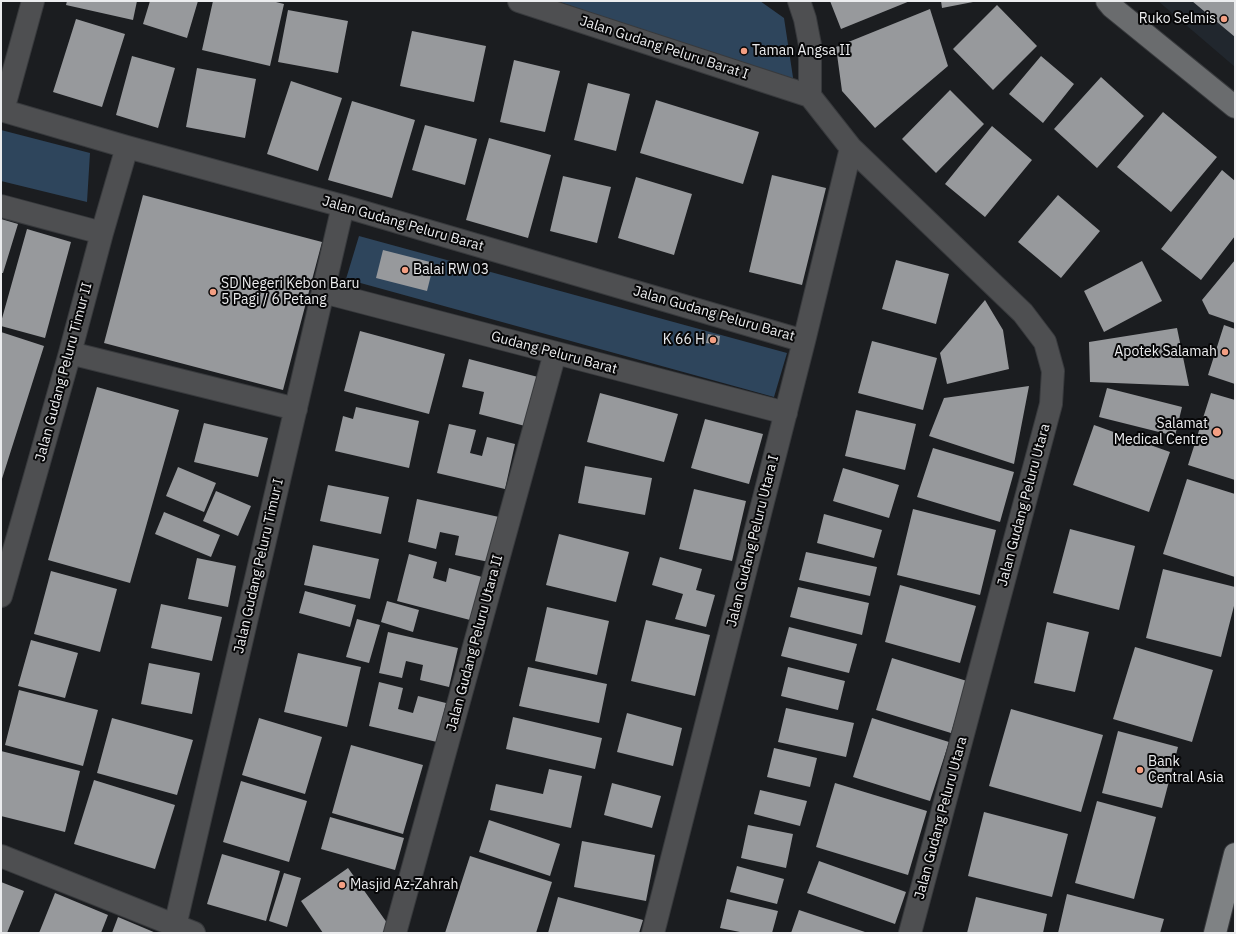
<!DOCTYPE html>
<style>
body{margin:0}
#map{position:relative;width:1236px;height:934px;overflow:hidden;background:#1b1d20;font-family:"IBM Plex Sans",sans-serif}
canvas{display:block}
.frame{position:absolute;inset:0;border:2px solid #ecedef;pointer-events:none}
</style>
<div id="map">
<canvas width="1236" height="934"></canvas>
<div class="frame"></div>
</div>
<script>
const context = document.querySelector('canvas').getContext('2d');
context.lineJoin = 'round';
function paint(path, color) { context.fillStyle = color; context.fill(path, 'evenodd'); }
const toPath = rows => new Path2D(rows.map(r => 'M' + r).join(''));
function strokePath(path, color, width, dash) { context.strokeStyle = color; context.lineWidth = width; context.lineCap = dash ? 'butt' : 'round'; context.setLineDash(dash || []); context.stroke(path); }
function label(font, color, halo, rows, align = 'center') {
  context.font = font + ' "IBM Plex Sans",sans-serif'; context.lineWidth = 4; context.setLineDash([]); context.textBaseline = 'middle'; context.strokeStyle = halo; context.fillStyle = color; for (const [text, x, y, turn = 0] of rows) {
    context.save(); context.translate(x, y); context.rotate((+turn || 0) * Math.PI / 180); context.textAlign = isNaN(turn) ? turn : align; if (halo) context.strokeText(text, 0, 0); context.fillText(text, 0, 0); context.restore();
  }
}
const built = toPath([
 [1158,1,1235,1,1235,67]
]);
const green = toPath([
 [557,1,760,1,784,18,794,84],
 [1,130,90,153,87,202,1,181],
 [359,236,787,353,774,397,346,279]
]);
const building = toPath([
 [67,1,137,1,133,20,66,5],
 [150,1,198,1,187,38,143,24],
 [213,1,272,1,284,4,270,66,202,50],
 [830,1,910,1,841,29],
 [941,1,973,1,973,2,942,8],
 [1192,1,1235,1,1235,37],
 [997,5,1037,46,993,90,953,49],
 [930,9,948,66,875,128,842,91,836,47],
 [288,10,348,21,338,73,278,62],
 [76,19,125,34,102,107,53,92],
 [412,31,486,46,474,102,400,86],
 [132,56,175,68,158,128,116,115],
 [1041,56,1074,84,1043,123,1009,94],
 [514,60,560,71,545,132,500,122],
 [197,68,256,79,245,138,186,127],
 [1101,77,1144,116,1097,168,1054,129],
 [291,81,342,98,318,171,267,154],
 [588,83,630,94,616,151,574,140],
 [950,90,984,124,936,173,902,139],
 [656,100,759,132,743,184,640,153],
 [352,101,415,120,392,198,328,180],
 [1163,112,1217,157,1171,212,1117,167],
 [425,125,477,139,465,185,412,170],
 [992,126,1032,160,985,217,945,184],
 [489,138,551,155,528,238,466,220],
 [1222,170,1235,181,1235,236,1201,280,1161,249],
 [772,175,826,188,802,285,749,272],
 [563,176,611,187,597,243,550,231],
 [636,177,692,194,674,255,618,238],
 [143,195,322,242,283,390,104,343],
 [1058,195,1100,231,1061,278,1018,242],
 [1,219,18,224,3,273,1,273],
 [27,229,71,242,45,338,1,326,1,322],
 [383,250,434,263,427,291,376,278],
 [896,260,949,274,936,324,882,309],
 [1235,260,1235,323,1209,314,1202,300],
 [1142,261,1162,301,1104,332,1084,291],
 [985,300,1003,330,1009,369,947,384,940,353],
 [1224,325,1235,329,1235,384,1208,375],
 [1177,328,1189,386,1090,382,1089,342],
 [360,331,445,354,429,414,344,391],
 [1,332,44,346,1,482],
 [708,334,720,336,719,345,706,343],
 [872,341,937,358,923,410,858,393],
 [469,359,538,377,525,426,479,414,484,392,462,387],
 [1029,386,1014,464,929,436,944,398],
 [97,387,179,410,130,583,48,560],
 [1107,388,1182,407,1175,436,1099,417],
 [600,393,678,414,664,462,587,442],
 [1211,393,1235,400,1235,480,1188,465],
 [356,407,419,421,409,468,335,451,343,416,353,419],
 [856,410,916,424,905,470,845,456],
 [705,419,763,434,749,484,691,468],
 [204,423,268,438,258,477,194,462],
 [449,424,476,430,470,453,482,456,487,437,515,444,505,489,437,473],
 [1094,425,1170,452,1149,512,1073,485],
 [933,448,1014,472,1000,522,917,497],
 [585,466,652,478,645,515,578,503],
 [178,467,216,483,204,512,166,496],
 [843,468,899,485,889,518,833,501],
 [1187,479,1235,494,1235,577,1163,554],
 [328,485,389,497,381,534,320,521],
 [694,489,746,501,732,561,679,549],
 [216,491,251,506,238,536,203,521],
 [417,499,499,517,489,562,455,555,459,536,440,532,436,549,408,542],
 [913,509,996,530,980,595,897,575],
 [164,512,220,535,211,557,155,534],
 [824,514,882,530,874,558,817,543],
 [1070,529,1135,546,1119,610,1053,593],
 [559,534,629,552,616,602,546,585],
 [313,545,379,559,370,599,304,585],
 [806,552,877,567,870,596,799,580],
 [409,554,437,562,433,578,446,582,449,568,482,577,470,620,397,601],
 [660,557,702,569,696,590,715,595,706,627,675,619,683,594,652,585],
 [197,558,236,566,228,607,188,599],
 [1163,569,1235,587,1235,602,1221,657,1146,638],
 [51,571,117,589,100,652,34,634],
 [900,585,976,606,960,663,885,642],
 [798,587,869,603,862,635,790,617],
 [305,591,356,605,350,627,299,613],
 [387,601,419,610,413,632,381,622],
 [161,604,222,617,212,661,151,648],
 [547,607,609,621,597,675,535,661],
 [357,619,380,625,369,663,346,657],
 [646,620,710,635,695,696,631,681],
 [1047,622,1089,632,1075,692,1034,683],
 [789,627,857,644,849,673,781,656],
 [388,632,458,648,449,687,420,680,423,665,406,661,402,678,379,673],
 [31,640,78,653,65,698,18,686],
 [1135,647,1213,670,1192,742,1113,719],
 [298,653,361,667,347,727,284,712],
 [892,658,967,681,951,733,876,710],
 [149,663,200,673,192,714,141,704],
 [528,667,607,684,599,723,519,706],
 [788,667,845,681,838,710,781,696],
 [379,682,403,688,398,709,413,713,418,696,446,703,437,742,369,726],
 [19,690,98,710,83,766,5,745],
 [786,708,854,723,846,757,778,742],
 [1011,709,1103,735,1081,812,989,786],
 [627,713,682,728,673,766,617,752],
 [513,717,602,738,595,769,506,749],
 [112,718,193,740,177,795,97,773],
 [259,718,322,737,305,794,242,775],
 [872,718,949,742,930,801,853,777],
 [1118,731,1178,747,1162,808,1102,793],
 [351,745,423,765,403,834,332,813],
 [774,748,817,758,810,787,767,777],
 [1,751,80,771,65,832,1,816],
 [549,769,582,776,571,828,490,810,496,784,543,794],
 [94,780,175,805,155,869,74,844],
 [241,781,307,801,289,862,223,842],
 [612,783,661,796,652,828,604,815],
 [835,783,927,811,908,875,816,847],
 [760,790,807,801,800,826,754,814],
 [1097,801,1156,817,1134,899,1075,883],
 [984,812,1068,834,1052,897,968,876],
 [330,817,404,838,395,870,321,849],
 [489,820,560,844,550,876,479,852],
 [748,825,793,834,786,868,741,858],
 [582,841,655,855,646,901,574,887],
 [222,854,280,871,266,921,207,904],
 [470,856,552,882,536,933,445,933],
 [819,861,906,892,895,924,807,893],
 [737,866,784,879,777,904,730,892],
 [348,868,390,927,381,933,323,933,301,901],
 [284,873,301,878,287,927,269,921],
 [1,882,24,891,7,933,1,933],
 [55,893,108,915,101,933,39,933],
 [1067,894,1164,919,1160,933,1058,933],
 [558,897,643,920,639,933,548,933],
 [976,897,1047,914,1043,933,967,933],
 [727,899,778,911,772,933,745,933,720,928],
 [799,910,868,933,791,933],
 [118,917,156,933,112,933]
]);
const street = toPath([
 [519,1,810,96,851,148,1023,313,1045,342,1053,371,1051,404,910,933],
 [799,1,805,19,810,45,810,96],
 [1,110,127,147,343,206,804,341],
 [3,110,33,1],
 [1,206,102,233],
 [323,292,786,413],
 [70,353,296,409],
 [1,596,70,353,102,233,127,147],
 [1,856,194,933],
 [175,926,343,206],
 [395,933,555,353],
 [653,933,804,341,851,148]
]);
const secondary = toPath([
 [1107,1,1112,7,1235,107]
]);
const primary = toPath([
 [1215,933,1235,854]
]);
const markers = [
 [1224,19,4,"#f39f83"],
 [744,51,4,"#f39f83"],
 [405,270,4,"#f39f83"],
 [213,292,4,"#f39f83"],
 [713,340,4,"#f39f83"],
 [1225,352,4,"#f39f83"],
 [1217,432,5,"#f39f83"],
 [1140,770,4,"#f39f83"],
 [342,885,4,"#f39f83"]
];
const poiNames = [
 ["Ruko Selmis",1216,19,"right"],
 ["Taman Angsa II",752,51],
 ["Balai RW 03",413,270],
 ["SD Negeri Kebon Baru",221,284],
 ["5 Pagi / 6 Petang",221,300],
 ["K 66 H",705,340,"right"],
 ["Apotek Salamah",1217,352,"right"],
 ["Salamat",1208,424,"right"],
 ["Medical Centre",1208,440,"right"],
 ["Bank",1148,762],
 ["Central Asia",1148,778],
 ["Masjid Az-Zahrah",350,885]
];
const streetNames = [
 ["Jalan Gudang Peluru Barat I",664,48,18],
 ["Jalan Gudang Peluru Barat",403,224,16],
 ["Jalan Gudang Peluru Barat",714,314,16],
 ["Gudang Peluru Barat",554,353,15],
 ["Jalan Gudang Peluru Timur II",64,372,-75],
 ["Jalan Gudang Peluru Utara",1024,505,-75],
 ["Jalan Gudang Peluru Utara I",753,541,-76],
 ["Jalan Gudang Peluru Timur I",259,566,-77],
 ["Jalan Gudang Peluru Utara II",475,643,-75],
 ["Jalan Gudang Peluru Utara",941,818,-75]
];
paint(built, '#21272e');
paint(green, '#2e455c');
paint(building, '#97999c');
strokePath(street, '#383a3d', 24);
strokePath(secondary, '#383a3d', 24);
strokePath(primary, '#383a3d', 24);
strokePath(street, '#4e4f51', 22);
strokePath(secondary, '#6a6c6e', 22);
strokePath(primary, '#7f8284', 22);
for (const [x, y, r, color] of markers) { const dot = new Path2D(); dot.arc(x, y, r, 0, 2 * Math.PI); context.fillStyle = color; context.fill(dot); strokePath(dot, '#070708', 1.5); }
label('14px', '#ecedef', '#070708', poiNames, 'left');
label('14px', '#ecedef', '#070708', streetNames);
</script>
